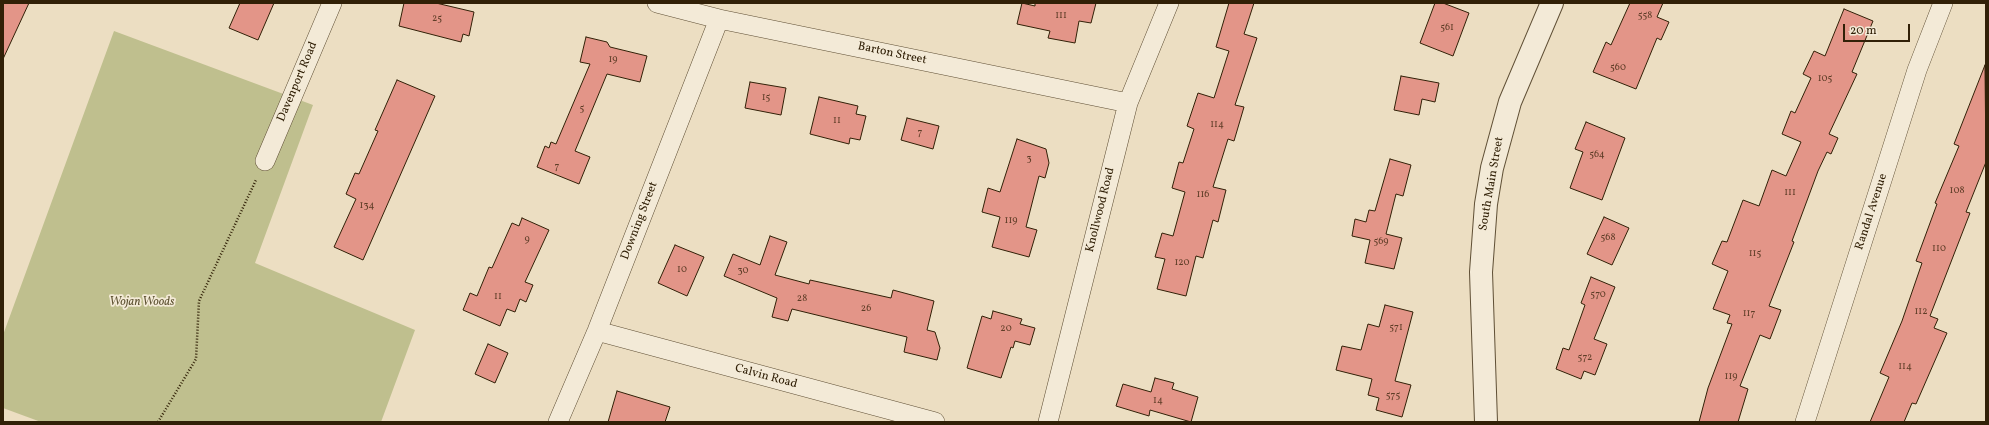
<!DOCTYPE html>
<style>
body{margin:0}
#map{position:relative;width:1989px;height:425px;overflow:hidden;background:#ecdec2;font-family:Vollkorn,serif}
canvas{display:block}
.frame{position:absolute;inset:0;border:4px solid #312007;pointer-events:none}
.scale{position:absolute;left:1843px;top:24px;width:67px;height:18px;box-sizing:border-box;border:2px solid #312007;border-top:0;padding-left:5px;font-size:12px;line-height:14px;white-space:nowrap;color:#312007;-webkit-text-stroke:3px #f3ead7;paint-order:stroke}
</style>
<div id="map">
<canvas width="1989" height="425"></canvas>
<div class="frame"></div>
<div class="scale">20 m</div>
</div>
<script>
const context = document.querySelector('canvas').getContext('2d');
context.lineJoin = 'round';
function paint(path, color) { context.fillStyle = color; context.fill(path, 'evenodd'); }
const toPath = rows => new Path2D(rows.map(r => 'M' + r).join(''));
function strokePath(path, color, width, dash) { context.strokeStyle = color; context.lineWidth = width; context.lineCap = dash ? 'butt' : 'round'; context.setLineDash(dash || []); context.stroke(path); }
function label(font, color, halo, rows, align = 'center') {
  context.font = font + ' Vollkorn,serif'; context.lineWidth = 3.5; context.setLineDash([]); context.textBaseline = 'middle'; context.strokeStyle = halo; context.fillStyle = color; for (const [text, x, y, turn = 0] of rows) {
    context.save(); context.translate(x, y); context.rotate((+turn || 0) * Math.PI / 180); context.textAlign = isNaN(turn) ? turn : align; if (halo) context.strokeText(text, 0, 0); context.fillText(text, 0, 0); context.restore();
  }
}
const green = toPath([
 [114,31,313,105,255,263,415,330,381,422,41,422,3,408,3,335]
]);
const building = toPath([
 [3,3,29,3,3,59,3,3],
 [240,3,274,3,258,40,229,28,240,3],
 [404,3,436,3,474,12,469,36,463,34,461,42,399,26,404,3],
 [1022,3,1035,6,1035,3,1096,3,1091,23,1079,21,1075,43,1048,38,1050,31,1017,24,1022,3],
 [1229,3,1254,3,1244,34,1257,38,1235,105,1244,107,1234,141,1228,139,1213,187,1226,190,1218,222,1213,220,1203,258,1196,256,1186,296,1157,289,1165,259,1155,257,1162,233,1173,236,1185,192,1172,188,1179,162,1183,163,1194,129,1187,126,1198,93,1214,98,1229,51,1216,47,1229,3],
 [1435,3,1443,3,1469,13,1453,56,1420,43,1435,3],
 [1630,3,1663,3,1657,17,1669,22,1661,40,1657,38,1636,89,1593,72,1606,42,1611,45,1630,3],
 [1844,9,1873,21,1852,72,1857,74,1829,134,1838,138,1831,154,1827,152,1818,171,1792,241,1794,242,1769,306,1781,310,1770,339,1760,335,1740,386,1748,389,1738,422,1699,422,1708,388,1732,324,1727,323,1730,315,1713,309,1728,271,1712,264,1722,241,1727,242,1743,200,1759,206,1772,170,1786,176,1801,142,1782,134,1791,111,1795,113,1811,78,1803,74,1814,51,1825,56,1844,9],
 [586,37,607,42,610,47,647,56,640,82,607,74,575,151,590,157,579,184,537,167,545,146,549,148,551,142,556,144,590,64,580,62,586,37],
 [1985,65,1986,162,1966,212,1970,213,1930,316,1938,319,1934,328,1947,333,1916,404,1912,403,1904,422,1870,422,1889,377,1880,373,1902,321,1922,263,1916,261,1937,204,1935,203,1959,146,1954,144,1985,65],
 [1401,76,1439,83,1435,102,1422,99,1419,115,1394,110,1401,76],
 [397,80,435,96,363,260,334,247,356,199,346,194,355,173,359,174,378,131,375,130,397,80],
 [750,82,786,88,781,115,745,108,750,82],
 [819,97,858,106,856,114,866,116,860,140,850,138,849,144,810,134,819,97],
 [907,118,939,126,933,149,901,140,907,118],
 [1586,122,1625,138,1602,200,1570,188,1583,152,1575,149,1586,122],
 [1017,139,1046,149,1049,163,1045,178,1039,176,1026,227,1037,230,1029,257,992,247,1000,217,982,212,988,188,1000,192,1017,139],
 [1390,159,1411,165,1403,196,1396,194,1386,234,1402,238,1394,269,1365,263,1370,240,1352,236,1355,219,1366,222,1369,210,1375,211,1390,159],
 [1604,217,1629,228,1612,265,1587,254,1604,217],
 [522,218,549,230,525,282,533,285,526,302,520,299,515,312,507,309,500,326,463,310,470,293,477,296,489,267,492,268,512,223,519,226,522,218],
 [770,236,787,242,775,275,809,284,810,280,891,298,893,290,934,301,927,330,935,332,940,348,937,360,904,352,907,337,792,309,788,321,772,317,777,298,724,276,733,254,760,265,770,236],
 [675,245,704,257,687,296,658,283,675,245],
 [1591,277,1615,287,1594,339,1607,344,1595,375,1584,371,1581,379,1556,369,1563,348,1569,350,1585,305,1581,303,1591,277],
 [1385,305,1413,312,1395,381,1411,385,1402,417,1376,410,1379,398,1368,395,1372,379,1336,370,1342,346,1361,350,1368,324,1379,327,1385,305],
 [993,311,1022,319,1020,324,1035,328,1030,345,1015,341,1013,348,1011,347,1001,378,967,368,982,316,991,319,993,311],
 [488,344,508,353,495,383,475,374,488,344],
 [1155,378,1174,383,1172,389,1198,397,1191,422,1150,410,1149,416,1116,406,1123,384,1151,392,1155,378],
 [617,391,670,407,665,422,608,422,617,391]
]);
const path = toPath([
 [158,422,196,359,199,301,256,180]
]);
const minor = toPath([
 [657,3,719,19,1128,103],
 [265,161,332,3],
 [597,331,935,422],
 [558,422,597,331,719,19],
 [1048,422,1128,103,1169,3],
 [1805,422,1917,70,1943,3]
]);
const tertiary = toPath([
 [1486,422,1481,272,1486,204,1492,168,1510,102,1552,3]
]);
const numberNames = [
 ["111",1061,16],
 ["558",1645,16],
 ["25",437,19],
 ["561",1447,28],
 ["19",613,60],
 ["560",1618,68],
 ["105",1825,79],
 ["15",766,98],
 ["5",582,109],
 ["11",837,121],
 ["114",1217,125],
 ["7",920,133],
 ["564",1597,155],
 ["3",1029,159],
 ["7",557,167],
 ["108",1957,191],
 ["111",1790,193],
 ["116",1203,195],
 ["134",367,206],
 ["119",1011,221],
 ["568",1608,238],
 ["9",527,240],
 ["569",1381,242],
 ["110",1939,249],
 ["115",1755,254],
 ["120",1182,263],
 ["10",682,270],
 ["30",743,271],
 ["570",1598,295],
 ["11",498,297],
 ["28",802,299],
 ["26",866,309],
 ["112",1921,312],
 ["117",1749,314],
 ["571",1396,328],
 ["20",1006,329],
 ["572",1585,358],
 ["114",1905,367],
 ["119",1731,377],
 ["575",1393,396],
 ["14",1158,401]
];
const streetNames = [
 ["Barton Street",892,54,12],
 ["Davenport Road",298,82,-67],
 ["South Main Street",1492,184,-80],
 ["Knollwood Road",1101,210,-76],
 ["Randal Avenue",1872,212,-72],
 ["Downing Street",640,221,-69],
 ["Calvin Road",766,377,15]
];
const parkNames = [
 ["Wojan Woods",142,303]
];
paint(green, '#bfbf8e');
paint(building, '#e39588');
strokePath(building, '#312007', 1);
strokePath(minor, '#605036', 20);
strokePath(tertiary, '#605036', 24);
strokePath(path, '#312007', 2.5, [1, 2]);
strokePath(minor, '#f3ead7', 19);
strokePath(tertiary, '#f3ead7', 22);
label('10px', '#5e3d27', null, numberNames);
label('12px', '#312007', '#f3ead7', streetNames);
label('italic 12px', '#5c5030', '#f3ead7', parkNames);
</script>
